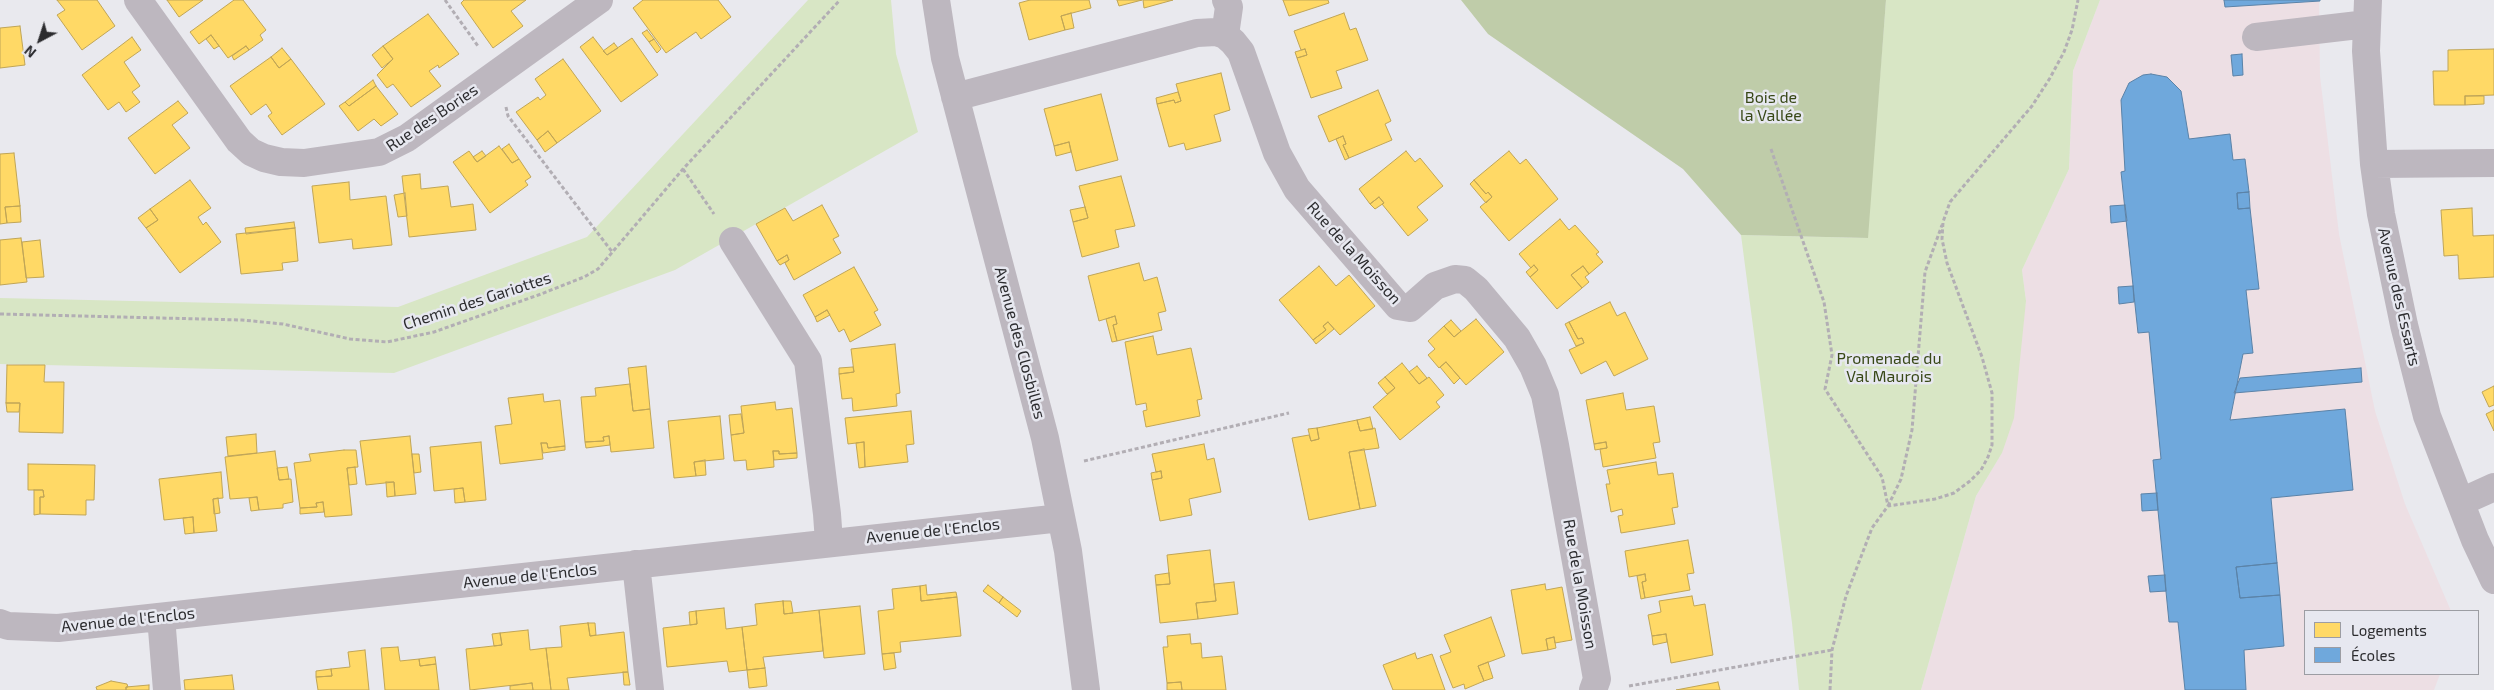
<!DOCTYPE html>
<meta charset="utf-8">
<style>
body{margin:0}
#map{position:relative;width:2494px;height:690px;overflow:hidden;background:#e9e9ee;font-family:"Exo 2",sans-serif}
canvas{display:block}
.legend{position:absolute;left:2304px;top:610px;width:175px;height:65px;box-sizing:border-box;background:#e7e8f0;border:1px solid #9c9da3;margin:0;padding:6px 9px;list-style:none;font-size:15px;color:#2c2c2f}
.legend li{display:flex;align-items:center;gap:10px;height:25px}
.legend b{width:25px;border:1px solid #9c9da3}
.north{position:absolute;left:15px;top:15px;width:50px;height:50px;-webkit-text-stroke:4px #e7e8f0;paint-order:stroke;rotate:220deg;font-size:14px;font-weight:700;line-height:20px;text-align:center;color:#2c2c2f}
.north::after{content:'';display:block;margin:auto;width:18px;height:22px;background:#2c2c2f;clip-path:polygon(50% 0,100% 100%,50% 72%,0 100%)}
</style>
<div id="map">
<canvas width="2494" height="690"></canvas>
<ul class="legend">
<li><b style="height:14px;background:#ffd966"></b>Logements</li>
<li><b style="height:14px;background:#6fa8dc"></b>Écoles</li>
</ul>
<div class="north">N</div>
</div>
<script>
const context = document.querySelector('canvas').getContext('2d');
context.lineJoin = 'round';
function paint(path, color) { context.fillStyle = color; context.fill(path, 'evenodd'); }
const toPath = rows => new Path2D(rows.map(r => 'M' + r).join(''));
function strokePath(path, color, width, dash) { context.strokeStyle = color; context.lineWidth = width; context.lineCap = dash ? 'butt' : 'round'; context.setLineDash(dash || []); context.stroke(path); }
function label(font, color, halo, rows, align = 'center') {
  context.font = font + ' "Exo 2",sans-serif'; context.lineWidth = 5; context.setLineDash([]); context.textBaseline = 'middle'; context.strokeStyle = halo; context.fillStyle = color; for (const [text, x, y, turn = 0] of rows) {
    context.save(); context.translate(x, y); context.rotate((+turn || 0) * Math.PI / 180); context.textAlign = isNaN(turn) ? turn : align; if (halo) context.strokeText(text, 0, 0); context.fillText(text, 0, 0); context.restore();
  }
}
const education = toPath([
 [2100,0,2319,0,2320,76,2339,234,2375,411,2405,504,2451,611,2305,611,2305,674,2440,674,2434,690,1921,690,1976,496,2002,453,2026,301,2022,270,2069,169,2073,71]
]);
const green = toPath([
 [808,0,891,0,896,54,918,132,675,270,394,373,0,364,0,298,398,307,587,237],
 [1886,0,2100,0,2073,71,2069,169,2022,270,2026,301,2014,418,2002,453,1976,496,1921,690,1799,690,1792,623,1741,235,1867,238]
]);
const forest = toPath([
 [1461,0,1886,0,1868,238,1741,235,1683,169,1488,34]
]);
const homes = toPath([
 [57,0,97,0,115,26,82,50,57,15,65,10,57,0],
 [167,0,203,0,179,17,167,0],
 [234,0,243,0,266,30,260,35,263,40,249,50,246,46,228,58,211,35,199,44,190,32,234,0],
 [464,0,526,0,511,11,523,26,493,48,461,3,464,0],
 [643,0,718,0,731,17,701,39,696,32,666,53,633,8,643,0],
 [1030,0,1089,0,1091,8,1061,16,1065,30,1029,40,1019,3,1030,0],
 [1117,0,1142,0,1119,6,1117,0],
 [1143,0,1173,0,1144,8,1143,0],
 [1283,0,1328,0,1329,3,1289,16,1283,0],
 [1071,13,1074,28,1065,30,1061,16,1071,13],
 [1344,13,1350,30,1356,28,1368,60,1336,71,1342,88,1311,98,1297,58,1307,55,1305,49,1301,50,1294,31,1344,13],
 [428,14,459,54,439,68,438,65,429,71,441,86,411,107,393,84,387,88,377,75,393,59,383,46,428,14],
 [20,26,25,65,0,68,0,28,20,26],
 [647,30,654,39,649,42,642,33,647,30],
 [211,35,219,46,214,49,206,39,211,35],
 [132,37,141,50,124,62,140,86,132,92,140,102,126,112,119,102,108,110,82,75,132,37],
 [593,37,607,55,632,38,658,75,621,102,580,47,593,37],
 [654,39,661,49,657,53,649,42,654,39],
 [614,43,618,48,607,55,603,51,614,43],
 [246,46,249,50,234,60,232,56,246,46],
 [383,46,393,59,382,68,372,55,383,46],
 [282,48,291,59,279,68,271,57,282,48],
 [1305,49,1307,55,1297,58,1295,52,1305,49],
 [2494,49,2494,95,2465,96,2465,105,2434,105,2433,71,2448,71,2448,50,2494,49],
 [271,57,279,68,291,59,325,104,282,135,268,116,272,113,266,104,251,115,230,86,271,57],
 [563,59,601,111,557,143,548,131,537,140,516,112,538,97,540,100,546,95,535,79,563,59],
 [1221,73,1230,110,1214,115,1221,141,1186,150,1184,143,1169,147,1157,104,1174,100,1175,103,1181,101,1176,84,1221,73],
 [373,80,376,86,349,106,345,102,373,80],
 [376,86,398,114,381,126,374,119,358,131,339,106,345,102,349,106,376,86],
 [1378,90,1391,121,1385,124,1392,140,1349,158,1343,145,1346,144,1343,136,1329,142,1318,116,1378,90],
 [1178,92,1181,101,1175,103,1174,100,1157,104,1156,98,1178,92],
 [1101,94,1118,160,1076,171,1069,142,1054,146,1044,109,1101,94],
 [2465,96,2484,96,2484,104,2465,105,2465,96],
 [178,101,188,113,172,125,190,148,155,174,128,138,178,101],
 [548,131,557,143,545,152,537,140,548,131],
 [1343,136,1346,144,1343,145,1349,158,1345,160,1336,139,1343,136],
 [1069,142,1071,152,1056,156,1054,146,1069,142],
 [509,144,519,159,512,163,502,149,509,144],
 [499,146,512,163,519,159,531,177,525,181,528,185,490,213,453,162,469,151,477,162,499,146],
 [482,151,486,156,477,162,473,157,482,151],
 [1406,151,1415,162,1420,158,1443,186,1417,207,1428,220,1408,236,1382,204,1384,203,1379,197,1370,204,1359,189,1406,151],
 [1509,151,1520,164,1526,159,1558,199,1509,241,1480,207,1492,197,1488,192,1486,194,1474,180,1509,151],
 [14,153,20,206,5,207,7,223,0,224,0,154,14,153],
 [420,174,421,189,448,186,451,207,473,204,476,230,409,237,402,176,420,174],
 [1121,176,1135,226,1115,230,1119,247,1082,257,1073,222,1088,218,1079,186,1121,176],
 [190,180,211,208,198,217,203,225,206,222,221,242,180,273,146,228,158,220,150,209,190,180],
 [1474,180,1486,194,1488,192,1492,197,1486,203,1470,184,1474,180],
 [349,182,350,200,386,196,392,245,353,249,352,239,319,243,312,186,349,182],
 [405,193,407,216,398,217,394,195,405,193],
 [1379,197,1384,203,1375,209,1370,204,1379,197],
 [822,205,839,236,833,239,841,253,794,280,785,263,789,260,787,255,777,261,756,224,785,208,793,221,822,205],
 [20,206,21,222,7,223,5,207,20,206],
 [1085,207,1088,218,1073,222,1070,210,1085,207],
 [2472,208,2473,236,2494,235,2494,277,2459,279,2458,255,2444,256,2441,210,2472,208],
 [150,209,158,220,146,228,138,218,150,209],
 [1560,219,1569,230,1575,225,1599,252,1596,254,1603,262,1589,274,1583,266,1571,275,1582,288,1557,309,1530,277,1538,270,1534,265,1531,268,1519,254,1560,219],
 [294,222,295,228,246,234,245,228,294,222],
 [295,228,298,261,282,263,283,270,241,274,236,234,295,228],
 [21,238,27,282,0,285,0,240,21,238],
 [40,240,44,277,26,278,22,242,40,240],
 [787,255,789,260,780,265,777,261,787,255],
 [1139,263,1144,281,1157,277,1166,311,1158,313,1162,330,1117,341,1113,325,1117,324,1115,316,1099,321,1088,276,1139,263],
 [1534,265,1538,270,1530,277,1526,272,1534,265],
 [1319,266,1336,286,1349,275,1375,306,1340,335,1328,322,1323,326,1326,330,1313,340,1279,300,1319,266],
 [1583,266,1589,274,1585,277,1589,282,1582,288,1571,275,1583,266],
 [854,267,878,310,874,312,881,325,850,342,844,329,839,332,827,310,815,317,803,295,854,267],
 [1610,302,1617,316,1625,312,1648,359,1614,376,1606,361,1581,374,1569,350,1584,343,1582,338,1578,339,1569,322,1610,302],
 [827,310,830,315,817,322,815,317,827,310],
 [1115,316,1117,324,1113,325,1117,341,1112,342,1106,319,1115,316],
 [1476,319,1504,352,1466,385,1446,362,1439,368,1428,355,1435,349,1428,341,1444,326,1454,337,1476,319],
 [1451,320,1461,331,1454,337,1444,326,1451,320],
 [1328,322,1334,329,1316,344,1313,340,1326,330,1323,326,1328,322],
 [1569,322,1578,339,1582,338,1584,343,1576,346,1565,324,1569,322],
 [1153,336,1157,355,1191,348,1202,399,1197,400,1200,416,1146,427,1143,411,1147,410,1146,403,1136,405,1125,342,1153,336],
 [895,344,900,393,896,394,897,406,853,411,852,398,842,399,839,374,854,372,851,349,895,344],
 [1446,362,1460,378,1454,384,1440,367,1446,362],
 [1402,363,1419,384,1429,377,1444,395,1436,402,1440,407,1400,440,1373,407,1395,388,1385,377,1402,363],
 [7,365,45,365,44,382,64,382,63,433,19,432,20,403,6,403,7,365],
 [646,366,650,409,633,411,628,368,646,366],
 [1417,366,1427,378,1419,384,1409,372,1417,366],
 [853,367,854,372,839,374,839,368,853,367],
 [1385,377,1395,388,1387,394,1378,383,1385,377],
 [630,384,633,411,650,409,654,448,611,452,609,436,603,437,604,441,585,442,581,397,596,396,595,388,630,384],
 [2494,386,2494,405,2489,407,2482,392,2494,386],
 [1623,393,1626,410,1654,406,1660,442,1653,443,1656,458,1603,467,1600,449,1607,448,1606,442,1594,444,1586,400,1623,393],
 [543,394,544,402,560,400,565,446,548,448,547,443,541,443,543,459,500,464,495,426,512,424,508,398,543,394],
 [775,402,776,410,792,408,797,453,779,454,779,451,773,451,774,467,747,470,746,460,734,461,731,435,744,433,741,406,775,402],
 [6,403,20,403,19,412,7,412,6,403],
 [2494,410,2494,431,2486,414,2494,410],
 [911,411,914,444,906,445,908,462,865,467,864,442,848,444,845,418,911,411],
 [741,414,744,433,731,435,729,415,741,414],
 [720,416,724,459,694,462,696,476,674,478,668,421,720,416],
 [1370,417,1373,429,1360,431,1357,420,1370,417],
 [1357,420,1360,431,1375,428,1379,448,1349,452,1360,509,1309,520,1292,438,1309,435,1311,441,1319,439,1317,428,1357,420],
 [1317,428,1319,439,1311,441,1308,429,1317,428],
 [256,434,257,453,228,456,226,437,256,434],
 [410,436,416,494,395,496,394,482,366,485,360,441,410,436],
 [609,436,610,445,586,448,585,442,604,441,603,437,609,436],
 [481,442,486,500,465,502,463,488,434,491,430,447,481,442],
 [864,442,865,467,859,468,856,443,864,442],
 [1606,442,1607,448,1595,450,1594,444,1606,442],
 [541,443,547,443,548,448,565,446,565,450,543,453,541,443],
 [1204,444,1207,460,1214,458,1221,492,1189,499,1192,515,1160,521,1152,480,1162,478,1161,471,1156,472,1152,454,1204,444],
 [1364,449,1376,506,1360,509,1349,452,1364,449],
 [344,450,356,450,358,467,347,468,352,515,325,517,323,502,316,503,317,507,300,508,294,463,311,461,309,454,344,450],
 [275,451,279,480,291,479,293,502,283,504,283,508,259,510,257,497,230,499,225,457,275,451],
 [773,451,779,451,779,454,797,453,797,458,774,460,773,451],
 [412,454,419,454,421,472,414,473,412,454],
 [705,460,706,475,696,476,694,462,705,460],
 [1656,462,1658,475,1673,473,1678,507,1672,508,1675,524,1621,533,1618,516,1623,515,1622,509,1611,512,1606,484,1610,484,1607,470,1656,462],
 [28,464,95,465,94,500,86,500,86,515,40,514,40,497,44,497,43,490,28,490,28,464],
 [287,467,289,479,279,480,277,468,287,467],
 [355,467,357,484,349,485,347,468,355,467],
 [1161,471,1162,478,1152,480,1151,473,1161,471],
 [221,472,223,498,213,499,217,531,194,533,193,517,164,520,159,479,221,472],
 [386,482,394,482,395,496,387,497,386,482],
 [463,488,465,502,455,503,454,489,463,488],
 [34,490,43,490,44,497,40,497,40,514,34,515,34,490],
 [257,497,259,510,251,511,249,498,257,497],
 [218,498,220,513,214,514,213,499,218,498],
 [323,502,324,512,300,514,300,508,317,507,316,503,323,502],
 [193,517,194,533,185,534,183,518,193,517],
 [1688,540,1694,573,1687,574,1690,590,1645,598,1642,582,1646,581,1645,574,1629,577,1625,551,1688,540],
 [1210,550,1216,601,1196,603,1198,619,1160,623,1156,585,1170,584,1167,555,1210,550],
 [1169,573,1170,584,1156,585,1155,575,1169,573],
 [1645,574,1646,581,1642,582,1645,598,1641,599,1637,576,1645,574],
 [1234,582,1238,614,1198,619,1196,603,1216,601,1214,584,1234,582],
 [1545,584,1546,590,1562,587,1572,640,1555,643,1554,637,1546,639,1548,650,1522,654,1511,590,1545,584],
 [926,585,927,595,956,592,957,597,921,601,920,586,926,585],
 [988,585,1003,597,999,603,983,591,988,585],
 [920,586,921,601,957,597,961,636,900,642,901,652,882,654,878,611,894,609,892,589,920,586],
 [1692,596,1694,606,1705,604,1713,655,1671,663,1666,634,1652,636,1648,615,1661,612,1659,601,1692,596],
 [1003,597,1021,611,1017,617,999,603,1003,597],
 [783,601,791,601,793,613,784,614,783,601],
 [783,601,784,614,819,610,823,651,763,657,765,668,747,670,742,627,757,625,755,604,783,601],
 [860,606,865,654,824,658,819,610,860,606],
 [724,608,726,629,742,627,747,670,729,672,727,661,667,667,663,628,697,624,696,611,724,608],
 [696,611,697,624,690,625,689,612,696,611],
 [1491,617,1505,656,1478,666,1484,681,1465,689,1464,684,1453,688,1440,656,1451,652,1444,635,1491,617],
 [588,623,590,636,624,632,628,672,567,678,569,690,551,690,546,648,562,647,560,626,588,623],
 [588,623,595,623,596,635,590,636,588,623],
 [528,630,530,650,546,648,551,690,533,690,532,683,470,690,466,649,502,645,500,633,528,630],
 [500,633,502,645,494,646,492,634,500,633],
 [1190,634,1191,644,1201,643,1202,658,1222,656,1226,690,1182,690,1181,682,1167,683,1163,647,1168,647,1167,636,1190,634],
 [1666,634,1667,642,1653,645,1652,636,1666,634],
 [1554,637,1556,648,1548,650,1546,639,1554,637],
 [398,647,400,661,419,659,420,666,436,664,439,690,385,690,381,648,398,647],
 [365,650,369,690,318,690,316,677,332,676,331,669,350,667,348,652,365,650],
 [894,653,896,668,884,670,882,654,894,653],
 [1415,653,1417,659,1432,654,1445,690,1393,690,1383,665,1415,653],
 [435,657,436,664,420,666,419,659,435,657],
 [1488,662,1493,678,1484,681,1478,666,1488,662],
 [765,668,767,686,749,688,747,670,765,668],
 [331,669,332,676,316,677,316,671,331,669],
 [623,672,628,672,630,685,624,685,623,672],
 [232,675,234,690,185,690,184,680,232,675],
 [111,681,127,684,128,687,126,687,126,690,97,690,96,687,111,681],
 [1181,682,1182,690,1167,690,1167,683,1181,682],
 [1718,682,1720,690,1676,690,1718,682],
 [532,683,533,690,510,690,510,686,532,683],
 [149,685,149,690,126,690,126,687,149,685]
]);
const schools = toPath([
 [2224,0,2320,0,2320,1,2225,7,2224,0],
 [2242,54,2243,75,2233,76,2231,55,2242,54],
 [2151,74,2167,77,2181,91,2189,139,2230,134,2233,160,2245,159,2249,192,2237,193,2238,209,2250,208,2259,289,2246,290,2253,353,2243,354,2230,420,2345,409,2353,490,2271,498,2277,563,2236,567,2240,598,2280,595,2284,646,2244,650,2246,690,2185,690,2178,622,2169,622,2153,460,2161,459,2149,332,2138,333,2121,172,2125,171,2121,100,2129,83,2143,75,2151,74],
 [2249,192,2250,208,2238,209,2237,193,2249,192],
 [2125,205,2127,221,2111,223,2110,206,2125,205],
 [2133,286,2134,302,2119,304,2118,287,2133,286],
 [2361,368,2362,382,2234,393,2240,378,2361,368],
 [2157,493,2158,510,2142,511,2141,494,2157,493],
 [2277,563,2280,595,2240,598,2236,567,2277,563],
 [2165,575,2166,591,2150,592,2148,576,2165,575]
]);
const path = toPath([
 [445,0,478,46],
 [506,107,508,116,613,253],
 [1771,149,1824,302,1832,355,1825,389,1882,477,1888,506],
 [683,169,714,214],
 [0,314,242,320,283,324,350,339,387,342,434,332,541,294,584,277,598,269,683,169,840,0],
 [1084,461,1289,413],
 [1888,506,1901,479,1912,430,1925,272,1942,225],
 [1629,686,1832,650],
 [1830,690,1832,650,1846,596,1872,528,1888,506,1935,499,1954,493,1970,481,1981,470,1988,457,1992,445,1992,393,1982,357,1947,263,1942,239,1943,222,1950,202,2032,106,2050,78,2064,52,2072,30,2078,0]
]);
const minor = toPath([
 [138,0,239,141,251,152,264,158,281,162,304,163,379,152,407,138,599,0],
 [936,0,945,58,1045,438,1068,551,1086,690],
 [2368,0,2366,51,2374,164,2381,214,2404,325,2427,416,2475,540,2494,580],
 [1225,35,1229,7,1226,0],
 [2256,37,2367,24],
 [955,97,1197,33,1216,32,1225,35,1233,42,1241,52,1277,153,1297,189,1398,306,1410,308,1435,286,1455,279,1465,280,1476,289,1517,338,1533,366,1545,395,1555,445,1597,679,1593,690],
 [2374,164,2494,163],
 [733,241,808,361,827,514,829,542],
 [2461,502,2494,487],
 [636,564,650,690],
 [161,617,167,690],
 [0,623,8,626,58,628,1061,518]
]);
const parkNames = [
 ["Bois de",1771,98],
 ["la Vallée",1771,116],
 ["Promenade du",1889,359],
 ["Val Maurois",1889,377]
];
const streetNames = [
 ["Rue des Bories",432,118,-34],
 ["Rue de la Moisson",1354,253,48],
 ["Avenue des Essarts",2399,297,77],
 ["Chemin des Gariottes",477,301,-18],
 ["Avenue des Closbilles",1020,343,75],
 ["Avenue de l'Enclos",933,531,-6],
 ["Avenue de l'Enclos",530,576,-6],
 ["Rue de la Moisson",1580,584,80],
 ["Avenue de l'Enclos",128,620,-6]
];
paint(education, '#eddfe4');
paint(green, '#d8e6c5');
paint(forest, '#bfcca9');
paint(homes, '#ffd966');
strokePath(homes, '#c0a556', 1);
paint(schools, '#6fa8dc');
strokePath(schools, '#5b83a8', 1);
strokePath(path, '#b2aeb4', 3, [4, 2.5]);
strokePath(minor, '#bdb7bf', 28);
label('16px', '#384817', '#e7e8f0', parkNames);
label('16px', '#2c2c2f', '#e7e8f0', streetNames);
</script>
